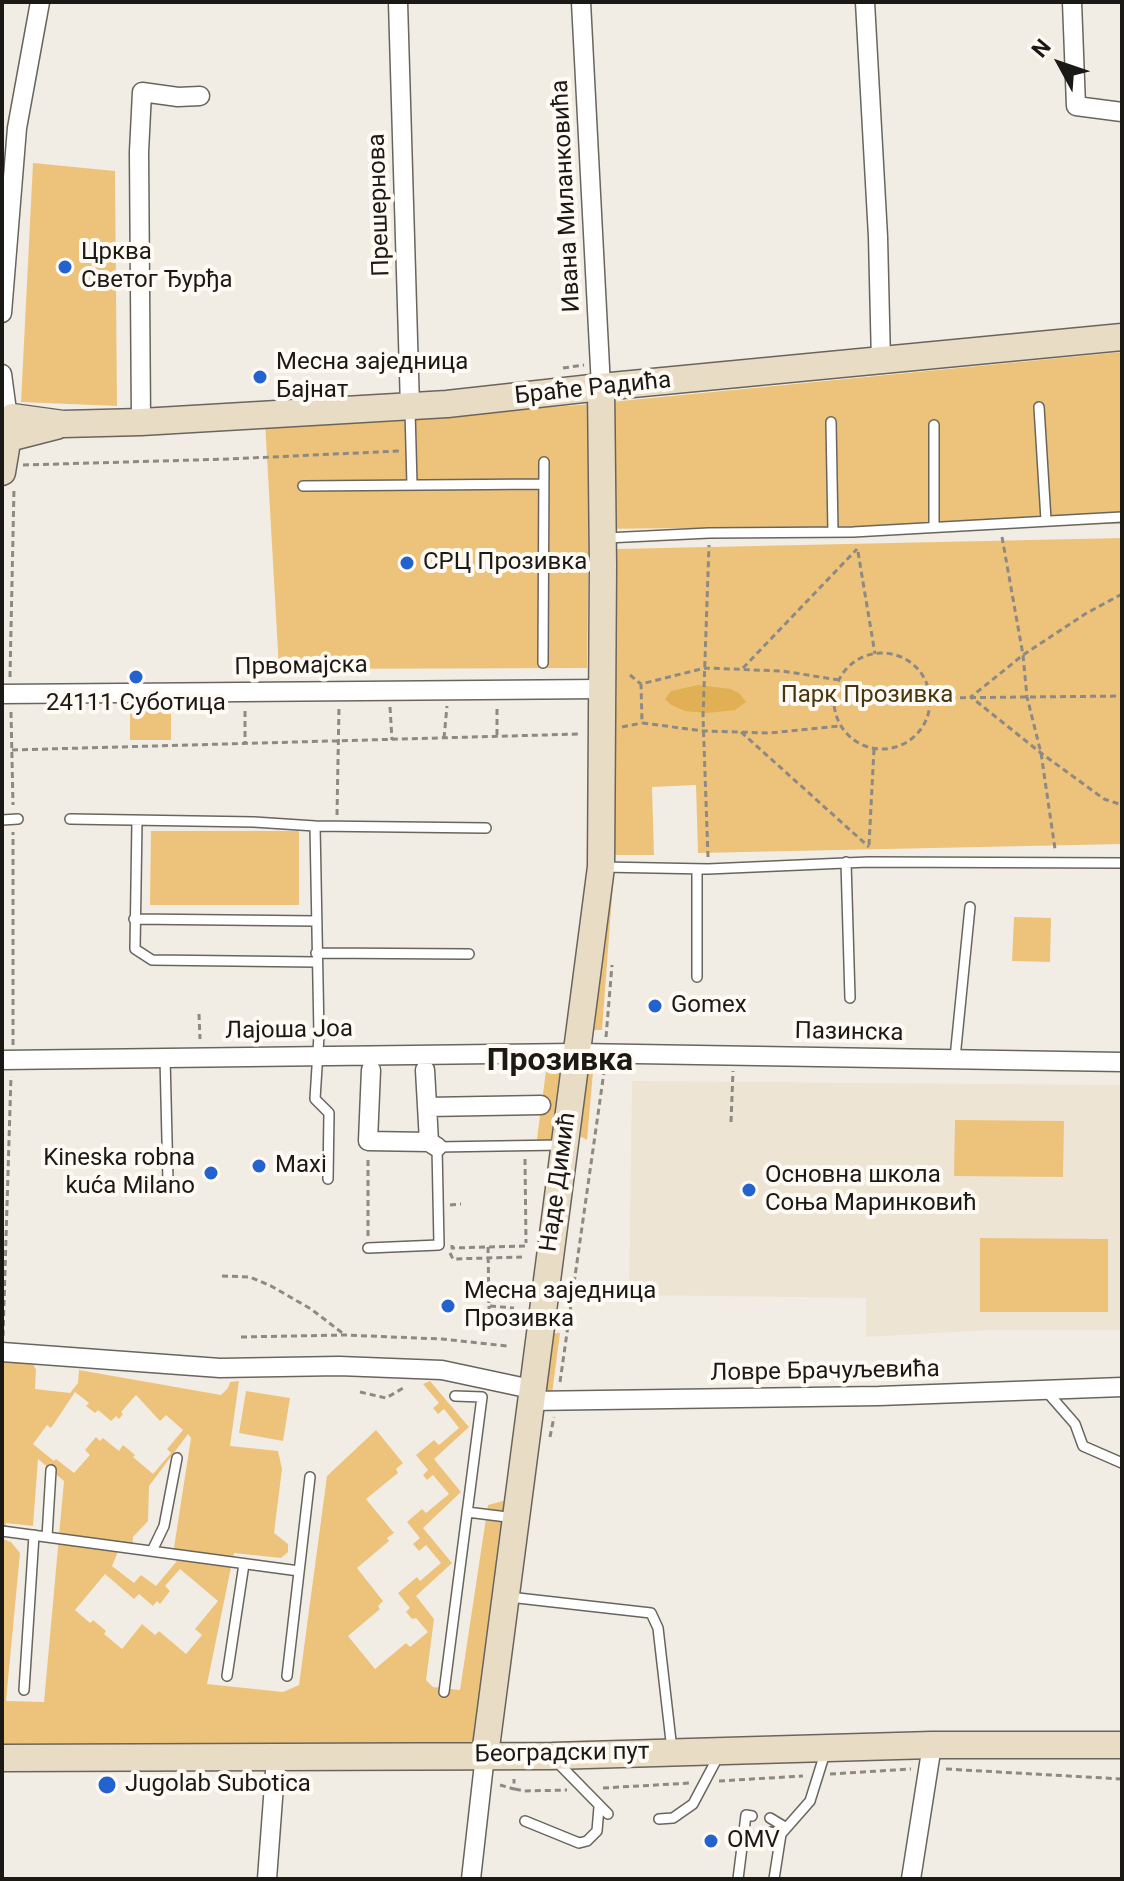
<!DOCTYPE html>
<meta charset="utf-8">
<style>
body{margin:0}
#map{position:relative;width:1124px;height:1881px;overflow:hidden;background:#f2ede4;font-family:Roboto,sans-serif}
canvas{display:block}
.frame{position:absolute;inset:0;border:4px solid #1b1916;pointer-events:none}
.north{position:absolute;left:1020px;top:24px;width:80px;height:80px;-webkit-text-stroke:6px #fffaf3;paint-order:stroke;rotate:310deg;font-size:22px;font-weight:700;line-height:32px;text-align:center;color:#1b1916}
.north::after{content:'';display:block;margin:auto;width:28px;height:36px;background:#1b1916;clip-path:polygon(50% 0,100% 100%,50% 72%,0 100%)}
</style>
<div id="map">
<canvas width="1124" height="1881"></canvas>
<div class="frame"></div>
<div class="north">N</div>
</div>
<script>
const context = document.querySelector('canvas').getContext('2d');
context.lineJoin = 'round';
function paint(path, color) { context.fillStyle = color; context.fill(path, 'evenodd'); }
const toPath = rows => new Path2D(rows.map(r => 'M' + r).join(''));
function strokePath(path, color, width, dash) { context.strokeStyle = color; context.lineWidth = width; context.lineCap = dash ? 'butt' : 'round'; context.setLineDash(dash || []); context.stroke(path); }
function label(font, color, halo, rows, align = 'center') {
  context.font = font + ' Roboto,sans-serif'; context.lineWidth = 8; context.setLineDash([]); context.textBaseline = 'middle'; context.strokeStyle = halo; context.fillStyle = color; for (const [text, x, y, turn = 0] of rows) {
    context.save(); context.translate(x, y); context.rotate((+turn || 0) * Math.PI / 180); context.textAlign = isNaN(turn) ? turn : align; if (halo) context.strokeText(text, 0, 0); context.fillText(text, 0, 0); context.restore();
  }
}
const built = toPath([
 [632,1081,1121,1085,1120,1330,990,1330,866,1337,866,1298,629,1295]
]);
const green = toPath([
 [33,163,115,171,117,406,21,402],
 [1122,352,1122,524,589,529,587,668,279,669,265,421,399,417,580,405],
 [1122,538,1122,844,698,853,696,785,652,787,654,855,611,855,617,549],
 [171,710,171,740,130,740,130,711],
 [151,831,299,831,299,905,150,905],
 [614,870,602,1030,593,1030,587,1025],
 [1014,917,1051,918,1050,962,1012,961],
 [546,1071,593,1072,587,1140,567,1129,564,1145,536,1146],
 [955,1120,1064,1121,1063,1177,954,1176],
 [980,1238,1108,1239,1108,1312,980,1312],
 [560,1333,551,1401,530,1401,539,1334],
 [2,1352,29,1355,36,1370,35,1389,70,1393,78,1383,79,1370,221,1395,228,1388,230,1382,239,1381,230,1446,278,1451,282,1469,274,1533,288,1544,288,1552,281,1558,234,1553,207,1684,283,1692,299,1685,327,1476,376,1430,403,1463,396,1469,398,1473,366,1499,394,1533,387,1538,389,1541,357,1568,383,1601,378,1606,380,1609,348,1636,375,1669,406,1643,410,1647,428,1632,416,1618,412,1619,406,1612,410,1608,398,1593,417,1577,420,1581,441,1563,426,1545,419,1551,413,1544,420,1538,407,1522,422,1509,426,1513,449,1494,433,1475,427,1480,423,1475,428,1470,416,1455,434,1440,439,1445,459,1428,444,1409,438,1414,433,1408,439,1403,423,1384,430,1381,469,1427,434,1459,461,1492,423,1528,452,1563,416,1596,434,1619,426,1680,433,1687,460,1690,488,1505,518,1497,485,1755,2,1758],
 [75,1392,89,1403,86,1406,95,1413,98,1410,111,1421,116,1416,119,1419,123,1414,121,1412,136,1395,160,1421,166,1415,183,1430,167,1449,171,1453,153,1474,133,1457,135,1455,123,1445,119,1451,103,1438,100,1441,96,1437,85,1450,90,1455,74,1473,56,1459,54,1461,33,1444,47,1425,51,1428],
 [188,1434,191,1438,173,1554,181,1556,156,1586,141,1575,134,1583,112,1566,120,1547,132,1549,133,1537,148,1521,149,1486],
 [38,1459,64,1481,44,1702,6,1701,20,1553,11,1542,3,1539,6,1523,33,1526],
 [180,1569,218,1601,195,1629,202,1635,186,1654,159,1631,155,1635,142,1624,122,1649,104,1634,106,1631,93,1620,90,1623,75,1610,105,1574,134,1599,139,1594,153,1606,157,1601,160,1604,170,1591,165,1586],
 [246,1391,290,1398,283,1441,239,1433]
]);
const water = toPath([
 [698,685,731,689,740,694,746,702,735,710,707,713,685,711,671,705,665,699,671,691]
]);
const path = toPath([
 [563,368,584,365],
 [23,465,229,459,399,451],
 [1002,537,1023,655,1027,697,1041,753,1055,849],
 [858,552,875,654],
 [1122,594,1085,614,1023,655,971,697,1041,753,1104,799,1122,805],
 '834 701a48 48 0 1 1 96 0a48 48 0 1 1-96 0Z',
 [743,668,857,549],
 [630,675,641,684],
 [10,677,14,488],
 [839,680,782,671,705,668,641,684,642,723,704,731,770,733,840,726],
 [930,698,1122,696],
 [390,707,392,740],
 [497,709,497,737],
 [245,711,245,743],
 [11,712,13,805],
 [622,727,642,723],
 [741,732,869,847],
 [444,738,447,706],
 [12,750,579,734],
 [337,815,339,706],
 [869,845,874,749],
 [708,857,703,717,709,545],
 [199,1014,200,1039],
 [606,1037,612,965],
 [13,1045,13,832],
 [731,1122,733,1071],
 [525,1159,526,1243],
 [450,1205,461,1204],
 [368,1236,368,1159],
 [452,1245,452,1248,525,1246],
 [488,1247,489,1306,514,1308],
 [450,1253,453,1259,522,1257],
 [222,1276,250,1277,271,1286,311,1309,345,1335],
 [489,1306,489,1330],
 [3,1336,11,1076],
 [241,1337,345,1335,442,1339,507,1346],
 [560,1382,604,1072],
 [360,1392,386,1398,405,1387],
 [550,1437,554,1417],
 [946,1769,1122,1779],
 [830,1774,911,1769],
 [719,1781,803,1776],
 [500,1785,514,1789,514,1779],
 [603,1788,691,1783],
 [515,1789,524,1791,567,1790]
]);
const lane = toPath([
 [1039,407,1046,520],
 [410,410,412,485],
 [831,422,833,532],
 [303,486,543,484],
 [934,526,934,425],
 [606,538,709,533,853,532,1122,517],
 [543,564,599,566],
 [543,663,544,462],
 [70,819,254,822,315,826,319,1035,315,1099,329,1113,328,1179],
 [2,820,18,819],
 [137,821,135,949,152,960,316,962],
 [315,826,486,828],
 [846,862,850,998],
 [602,867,708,869,868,862,1122,863],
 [697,869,697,977],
 [134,919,316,921],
 [316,953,469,954],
 [165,1058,168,1181],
 [955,1058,970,907],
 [368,1248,439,1245,437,1147,561,1145],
 [1047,1392,1075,1424,1083,1446,1122,1463],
 [467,1512,515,1518],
 [2,1531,299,1571],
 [47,1537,51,1470],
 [152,1551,164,1526,177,1458],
 [509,1597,651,1613,658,1628,672,1750],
 [227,1676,244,1564],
 [287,1676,310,1477],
 [24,1690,34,1535],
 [444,1692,482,1397,455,1396],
 [557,1762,608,1814],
 [770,1818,785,1827],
 [659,1819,673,1818,693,1804,720,1753],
 [525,1821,579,1843,587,1841,597,1831,599,1807],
 [769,1832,781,1834],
 [738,1879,746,1815,752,1816],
 [774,1879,781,1834,810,1801,825,1753]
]);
const street = toPath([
 [398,2,410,407],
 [581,2,601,387],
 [865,2,878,237,881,362],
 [1072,2,1076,106,1122,112],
 [2,313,17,128,40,2],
 [2,374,7,411],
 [141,422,139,152,142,92,178,97,200,96],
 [2,694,601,689],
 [2,1060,576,1053,1122,1062],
 [371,1070,368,1141,429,1142,437,1147],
 [425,1070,429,1142],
 [427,1107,541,1105],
 [2,1352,220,1368,339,1366,442,1370,531,1389],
 [530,1401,879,1396,1122,1387],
 [267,1879,276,1758],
 [471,1879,485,1755],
 [911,1879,932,1745]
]);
const secondary = toPath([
 [12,417,63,424,141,422,447,404,601,387,1122,337],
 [13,437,56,426],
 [2,472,6,448],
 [485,1755,601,867,603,566,601,387],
 [2,1758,552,1756,932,1745,1122,1745]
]);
const markers = [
 [65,267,8,"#2363cf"],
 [260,377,8,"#2363cf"],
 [407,563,8,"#2363cf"],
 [136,677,8,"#2363cf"],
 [655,1006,8,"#2363cf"],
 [259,1166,8,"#2363cf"],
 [211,1173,8,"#2363cf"],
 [749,1190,8,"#2363cf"],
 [448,1306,8,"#2363cf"],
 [107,1785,10,"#2363cf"],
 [711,1841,8,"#2363cf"]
];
const streetNames = [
 ["Ивана Миланковића",567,196,-93],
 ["Прешернова",380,205,-92],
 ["Браће Радића",593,389,-6],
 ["Првомајска",301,667,-1],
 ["Лајоша Јоа",289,1031,-1],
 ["Пазинска",849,1033,1],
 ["Наде Димић",559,1182,-82],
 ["Ловре Брачуљевића",825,1372,-1],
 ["Београдски пут",562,1754,-1]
];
const poiNames = [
 ["Црква",81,253],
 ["Светог Ђурђа",81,281],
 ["Месна заједница",276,363],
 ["Бајнат",276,391],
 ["СРЦ Прозивка",423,563],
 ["24111 Суботица",136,704,"center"],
 ["Gomex",671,1006],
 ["Kineska robna",195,1159,"right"],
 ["kuća Milano",195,1187,"right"],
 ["Maxi",275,1166],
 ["Основна школа",765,1176],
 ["Соња Маринковић",765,1204],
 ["Месна заједница",464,1292],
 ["Прозивка",464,1320],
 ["Jugolab Subotica",125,1785],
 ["OMV",727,1841]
];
const parkNames = [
 ["Парк Прозивка",867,696]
];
const districtNames = [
 ["Прозивка",560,1062]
];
paint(built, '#eee4d4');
paint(green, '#edc37b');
paint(water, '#e2b054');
strokePath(lane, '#69655d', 12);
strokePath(street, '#69655d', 21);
strokePath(secondary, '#69655d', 29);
strokePath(path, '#8d8983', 3, [6, 4]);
strokePath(lane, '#fff', 9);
strokePath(street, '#fff', 18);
strokePath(secondary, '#e9dcc5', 26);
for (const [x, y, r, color] of markers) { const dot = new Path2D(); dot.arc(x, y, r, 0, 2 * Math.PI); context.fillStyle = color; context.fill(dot); strokePath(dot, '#fffaf3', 3); }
label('24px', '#1b1916', '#fffaf3', streetNames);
label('24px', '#1b1916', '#fffaf3', poiNames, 'left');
label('24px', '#4a360e', '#fffaf3', parkNames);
label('bold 32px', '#1b1916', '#fffaf3', districtNames);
</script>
